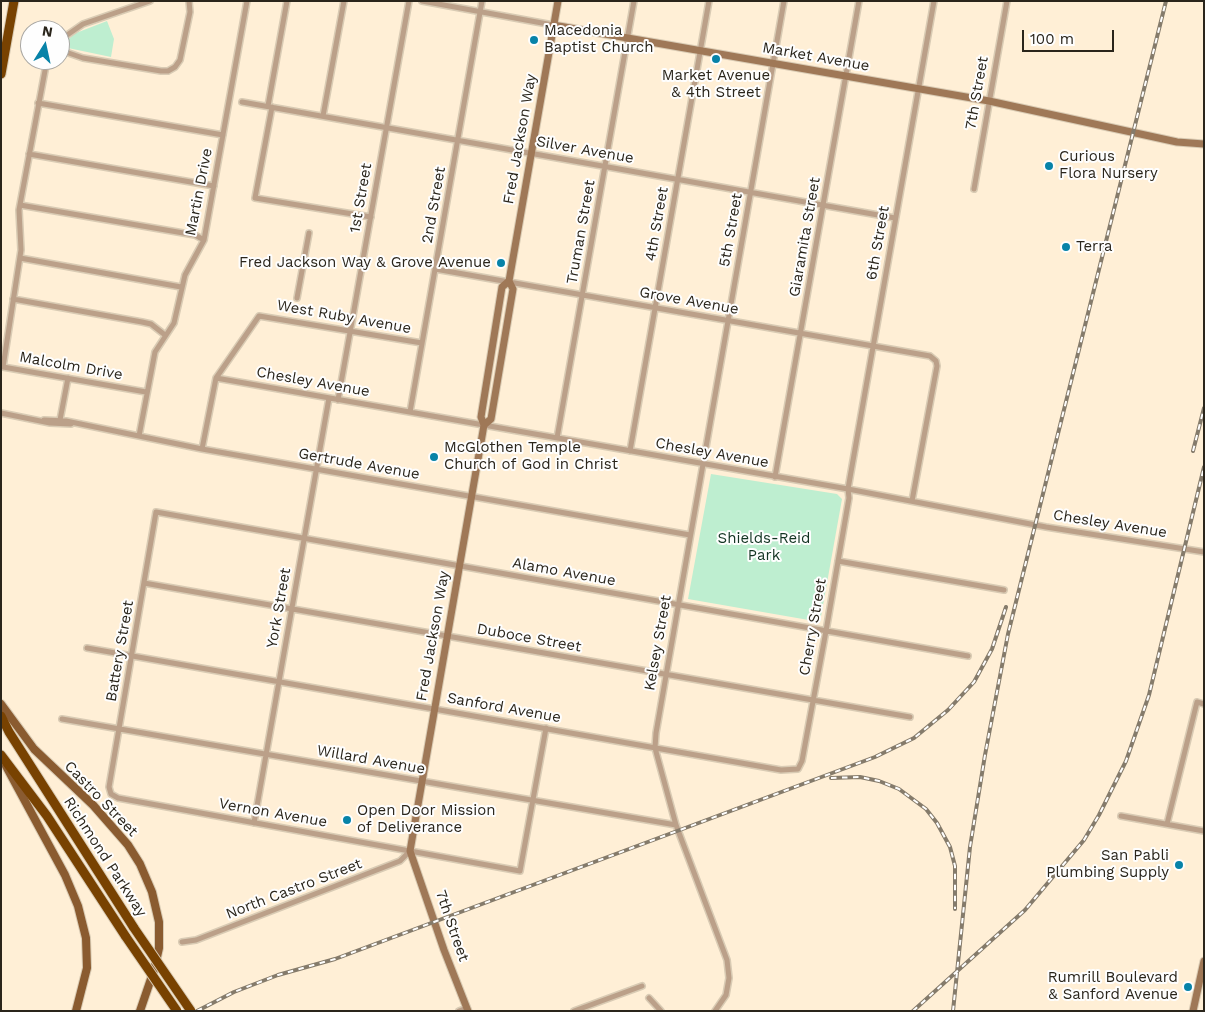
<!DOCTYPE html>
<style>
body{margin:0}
#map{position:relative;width:1205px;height:1012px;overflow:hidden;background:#ffefd6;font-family:"Work Sans",sans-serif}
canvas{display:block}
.frame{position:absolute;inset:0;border:2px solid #2a251b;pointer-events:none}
.north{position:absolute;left:20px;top:20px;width:50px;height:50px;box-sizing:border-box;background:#fefefe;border:1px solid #a9a7a3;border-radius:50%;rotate:10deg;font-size:14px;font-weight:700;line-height:20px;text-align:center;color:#2a251b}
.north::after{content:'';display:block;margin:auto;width:18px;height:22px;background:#0783a8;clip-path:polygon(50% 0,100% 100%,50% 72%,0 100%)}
.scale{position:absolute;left:1022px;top:30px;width:92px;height:22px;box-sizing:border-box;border:2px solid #2a251b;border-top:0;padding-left:6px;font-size:15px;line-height:18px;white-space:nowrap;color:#2a251b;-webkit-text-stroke:4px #fefefe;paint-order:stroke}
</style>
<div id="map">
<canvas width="1205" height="1012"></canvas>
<div class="frame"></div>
<div class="north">N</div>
<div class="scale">100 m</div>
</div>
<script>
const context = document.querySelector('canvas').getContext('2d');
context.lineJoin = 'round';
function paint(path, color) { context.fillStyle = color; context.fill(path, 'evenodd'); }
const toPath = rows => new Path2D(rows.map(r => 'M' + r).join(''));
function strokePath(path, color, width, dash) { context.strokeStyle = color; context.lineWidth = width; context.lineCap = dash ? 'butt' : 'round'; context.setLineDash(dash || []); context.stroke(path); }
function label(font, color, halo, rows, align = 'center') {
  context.font = font + ' "Work Sans",sans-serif'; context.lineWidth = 4; context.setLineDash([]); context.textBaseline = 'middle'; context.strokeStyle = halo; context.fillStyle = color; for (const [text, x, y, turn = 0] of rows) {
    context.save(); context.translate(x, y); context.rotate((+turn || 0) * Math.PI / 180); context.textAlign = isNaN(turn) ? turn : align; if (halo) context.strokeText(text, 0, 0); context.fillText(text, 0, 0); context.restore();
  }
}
const green = toPath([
 [107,21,114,39,111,57,68,48,66,41,76,33],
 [711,474,837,494,842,499,820,622,688,599]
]);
const street = toPath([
 [422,1,553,25],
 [60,40,83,24,150,1],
 [60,50,83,58,161,71,168,71,175,67,180,60,190,12,189,1],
 [47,60,19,210,21,250,3,367,146,392],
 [242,102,895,218],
 [38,103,223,135],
 [268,106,287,1],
 [272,107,255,198,371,217],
 [323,116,344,1],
 [29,154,214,186],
 [974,189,1007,1],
 [20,205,195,235,204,240],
 [20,258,181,287],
 [435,269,930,356,936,361,937,366,912,501],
 [297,298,309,233],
 [13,299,142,322,151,324,165,335],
 [216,378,848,489,1046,527,1204,552],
 [338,400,409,1],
 [410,412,482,1],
 [1,413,50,423,71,424],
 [44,420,66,421,202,449,690,535],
 [60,420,68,378],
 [139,436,155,352,174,323,185,275,204,240,247,1],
 [557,438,634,1],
 [202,449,216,378,259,316,422,343],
 [630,451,709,1],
 [775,477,859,1],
 [838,561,1004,590],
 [144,583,910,717],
 [87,648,781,770,798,769,802,761,826,631,849,498,848,489,934,1],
 [62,719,676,825],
 [546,728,520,871,118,798,111,794,109,787,156,512,968,656],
 [1121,816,1204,831],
 [254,823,329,398],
 [1167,824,1197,702,1204,704],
 [182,942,196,940,400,861,410,851],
 [649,998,661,1011],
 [459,1011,467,1008],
 [574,1011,642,986],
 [715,1011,726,995,729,978,727,960,676,825,655,748,656,733,784,1]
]);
const secondary = toPath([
 [553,25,989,101,1177,142,1204,144],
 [484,425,491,419,513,289,509,281,558,1],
 [468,1011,444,950,410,851,484,425,481,417,502,287,509,281],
 [1193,1011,1204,961]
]);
const primary = toPath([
 [1,704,34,749,93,805,128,845,140,864,152,892,159,922,159,948,154,970,140,1011],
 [6,766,65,875,78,906,86,938,87,968,76,1011]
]);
const highway = toPath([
 [1,74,14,1],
 [1,716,9,732,134,928],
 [1,755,47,816,126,937]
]);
const rail = toPath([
 [1193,451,1204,408],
 [831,778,860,777,879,781,899,789,926,809,937,823,950,847,955,866,955,909],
 [197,1011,234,992,278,975,335,959,875,757,914,738,948,710,974,682,992,649,1006,607],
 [913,1011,1025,910,1084,840,1099,815,1126,761,1149,695,1204,467],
 [953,1011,970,847,985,755,1008,634,1166,1]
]);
const highwayBridge = toPath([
 [134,928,191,1011],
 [126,937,177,1011]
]);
const markers = [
 [534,40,5,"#0783a8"],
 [716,59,5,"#0783a8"],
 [1049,166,5,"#0783a8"],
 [1066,247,5,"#0783a8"],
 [501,263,5,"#0783a8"],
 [434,457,5,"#0783a8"],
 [347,820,5,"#0783a8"],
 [1179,865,5,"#0783a8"],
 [1188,987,5,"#0783a8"]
];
const poiNames = [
 ["Macedonia",544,31],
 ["Baptist Church",544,48],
 ["Market Avenue",716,76,"center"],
 ["& 4th Street",716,93,"center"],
 ["Curious",1059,157],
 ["Flora Nursery",1059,174],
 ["Terra",1076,247],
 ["Fred Jackson Way & Grove Avenue",491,263,"right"],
 ["McGlothen Temple",444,448],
 ["Church of God in Christ",444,465],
 ["Open Door Mission",357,811],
 ["of Deliverance",357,828],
 ["San Pabli",1169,856,"right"],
 ["Plumbing Supply",1169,873,"right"],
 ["Rumrill Boulevard",1178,978,"right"],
 ["& Sanford Avenue",1178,995,"right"]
];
const streetNames = [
 ["Market Avenue",816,57,10],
 ["7th Street",977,93,-80],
 ["Fred Jackson Way",520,139,-80],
 ["Silver Avenue",585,150,10],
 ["Martin Drive",199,192,-79],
 ["1st Street",361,198,-80],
 ["2nd Street",434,205,-80],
 ["4th Street",657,224,-80],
 ["5th Street",731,230,-80],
 ["Truman Street",581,232,-80],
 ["Giaramita Street",805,237,-80],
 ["6th Street",878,243,-80],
 ["Grove Avenue",689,301,10],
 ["West Ruby Avenue",344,317,10],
 ["Malcolm Drive",71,366,10],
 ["Chesley Avenue",313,382,10],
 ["Chesley Avenue",712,453,10],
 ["Gertrude Avenue",359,464,10],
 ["Chesley Avenue",1110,524,9],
 ["Alamo Avenue",564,572,10],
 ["York Street",279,608,-80],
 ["Cherry Street",813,627,-80],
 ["Fred Jackson Way",433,636,-80],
 ["Duboce Street",529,638,10],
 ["Kelsey Street",658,643,-80],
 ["Battery Street",120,651,-80],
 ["Sanford Avenue",504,708,10],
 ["Willard Avenue",371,760,10],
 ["Castro Street",101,799,46],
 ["Vernon Avenue",273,813,10],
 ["Richmond Parkway",105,857,57],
 ["North Castro Street",294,889,-21],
 ["7th Street",452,926,71]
];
const parkNames = [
 ["Shields-Reid",764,539],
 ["Park",764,556]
];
paint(green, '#beeed0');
strokePath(street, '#d9cbb4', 8);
strokePath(secondary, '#d9cbb4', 9);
strokePath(primary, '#d9cbb4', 10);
strokePath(highway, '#d9cbb4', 11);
strokePath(street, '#bba089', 5);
strokePath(secondary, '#9f7857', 7);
strokePath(primary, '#8a5b30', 8);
strokePath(highway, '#784201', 9);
strokePath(rail, '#857b6b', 4);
strokePath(rail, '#fefefe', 2, [5.5]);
strokePath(highwayBridge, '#d9cbb4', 11, []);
strokePath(highwayBridge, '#784201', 9);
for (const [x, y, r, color] of markers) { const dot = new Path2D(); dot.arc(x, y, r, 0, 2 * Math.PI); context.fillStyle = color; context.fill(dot); strokePath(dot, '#fefefe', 2); }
label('15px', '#2a251b', '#fefefe', poiNames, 'left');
label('15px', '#2a251b', '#fefefe', streetNames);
label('15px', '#123422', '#fefefe', parkNames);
</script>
